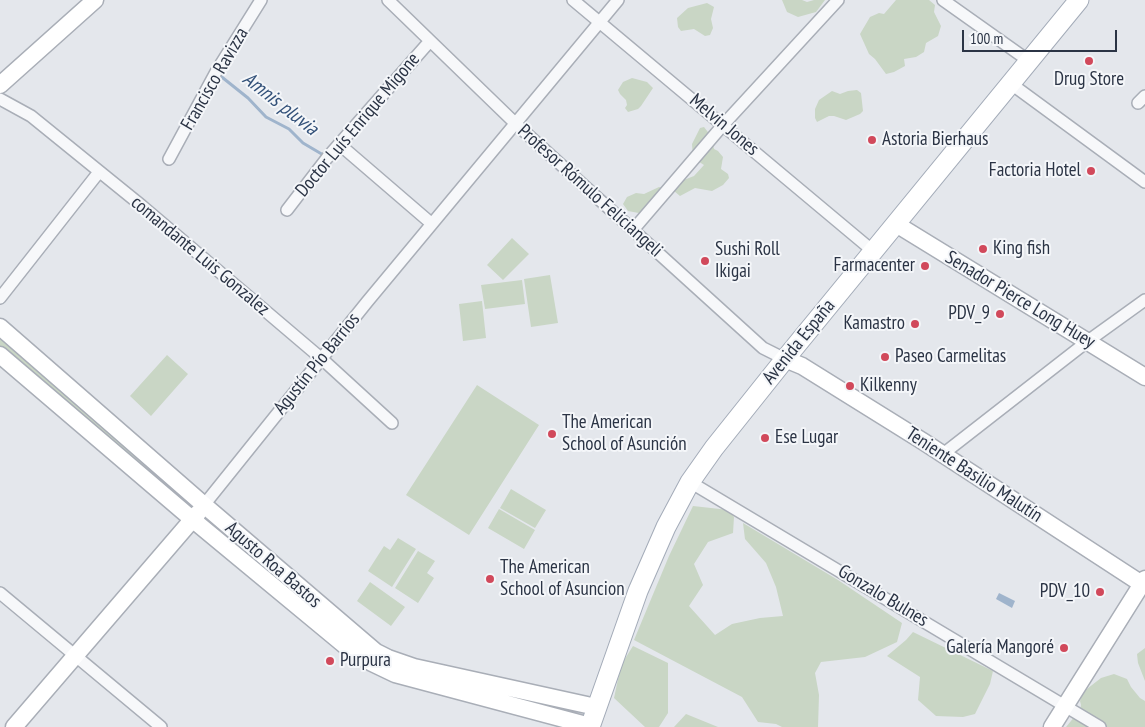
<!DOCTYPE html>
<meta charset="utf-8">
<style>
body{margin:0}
#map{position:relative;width:1145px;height:727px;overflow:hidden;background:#e4e7ec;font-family:"PT Sans Narrow",sans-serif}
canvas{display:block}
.scale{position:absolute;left:962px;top:30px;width:155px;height:22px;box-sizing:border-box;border:2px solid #2b3445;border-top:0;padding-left:6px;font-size:15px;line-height:18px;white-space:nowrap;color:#2b3445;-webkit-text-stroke:4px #f4f6f9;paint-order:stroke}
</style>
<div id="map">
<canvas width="1145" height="727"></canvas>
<div class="scale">100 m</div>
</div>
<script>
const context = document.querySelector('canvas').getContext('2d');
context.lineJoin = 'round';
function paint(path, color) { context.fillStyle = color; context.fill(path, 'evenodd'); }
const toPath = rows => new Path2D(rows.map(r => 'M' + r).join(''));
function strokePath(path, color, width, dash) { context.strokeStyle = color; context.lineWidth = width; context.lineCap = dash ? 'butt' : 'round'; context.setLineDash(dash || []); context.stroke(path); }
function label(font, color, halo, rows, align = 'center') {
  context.font = font + ' "PT Sans Narrow",sans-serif'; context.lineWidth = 4; context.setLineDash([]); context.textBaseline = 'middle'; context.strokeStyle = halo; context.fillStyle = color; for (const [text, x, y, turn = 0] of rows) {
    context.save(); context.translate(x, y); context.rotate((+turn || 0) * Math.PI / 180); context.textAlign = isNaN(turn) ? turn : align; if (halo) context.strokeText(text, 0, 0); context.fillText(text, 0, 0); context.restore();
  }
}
const green = toPath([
 [782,0,802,0,807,2,814,0,825,0,816,12,798,17,787,12],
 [896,0,929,0,935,5,934,12,941,26,938,36,926,43,924,52,916,57,904,59,905,66,894,72,886,74,875,59,869,54,860,34,870,17,879,13,884,14],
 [707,3,714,7,711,19,713,28,710,35,705,36,694,29,681,31,678,27,677,18,688,8],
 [632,78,647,82,653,88,641,106,638,109,628,112,625,108,627,105,626,100,620,94,618,90,623,82],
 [857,90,861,93,863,111,860,114,846,120,834,116,829,116,817,122,815,118,815,109,819,100,832,91,840,94,848,91],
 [704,127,711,136,714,149,718,151,723,157,721,169,728,174,729,178,723,185,712,191,695,188,680,196,674,191,681,181,694,176,704,165,693,158,692,144,700,128],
 [659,187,663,188,644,214,628,211,623,204,627,197,636,193,644,194],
 [512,238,529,254,503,280,487,265],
 [550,275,558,323,531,327,524,279],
 [522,280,525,304,485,309,481,285],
 [482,301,486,338,463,341,459,304],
 [0,336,195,505,193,508,191,509,0,349],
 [167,355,188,374,151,416,130,396],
 [477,385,539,425,469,535,406,495],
 [511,489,546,510,535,528,500,508],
 [693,506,729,510,734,517,733,533,708,542,694,564,703,585,689,606,715,635,732,624,760,618,783,616,776,587,766,563,745,539,743,523,838,580,902,623,897,642,865,657,821,662,815,673,819,695,818,727,782,727,776,724,758,722,742,697,634,640,669,556],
 [499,509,535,530,524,549,488,528],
 [398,538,416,549,392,587,368,571,384,546,390,550],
 [418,551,435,561,427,573,434,578,418,603,395,588],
 [370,582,405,607,391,626,357,601],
 [913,632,993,671,990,684,975,714,963,717,936,716,918,700,920,677,887,656,906,640],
 [633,646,668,663,668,713,659,727,645,727,614,698,621,665],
 [1145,648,1145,681,1138,663,1137,654],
 [1114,674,1127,679,1131,687,1140,698,1145,701,1145,727,1066,727,1080,710,1081,705,1080,701,1083,692,1101,678],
 [686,714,718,727,674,727]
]);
const water = toPath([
 [999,593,1015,601,1012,608,996,599]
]);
const stream = toPath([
 [218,74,248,98,266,117,289,129,303,143,325,156]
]);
const street = toPath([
 [388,0,516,124,763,348,785,359],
 [573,0,873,251],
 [943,0,1029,61],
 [1010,83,1145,182],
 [0,99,31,116,142,206,322,359,392,423],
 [1138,103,1145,96],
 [339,144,432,224],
 [169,159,216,72,261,0],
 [287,210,327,158,430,41],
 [633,230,723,125,838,0],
 [0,298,99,172],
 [943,454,1088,341,1145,300],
 [690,482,1100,727],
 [204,505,367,302,618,0],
 [0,593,161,727]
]);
const secondary = toPath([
 [0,85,95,0],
 [896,224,1145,377],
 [0,327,204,505,376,652,388,658,414,667,596,707],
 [0,355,192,519,354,653,372,663,395,674,590,726],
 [785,359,802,366,924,442,1145,586],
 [14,727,198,513],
 [1052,727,1145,579]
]);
const primary = toPath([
 [590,727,638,591,666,527,690,482,714,448,785,359,1079,0]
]);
const markers = [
 [1089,61,5,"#d1495b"],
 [872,140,5,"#d1495b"],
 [1091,171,5,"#d1495b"],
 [983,249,5,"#d1495b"],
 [705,261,5,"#d1495b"],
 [925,266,5,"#d1495b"],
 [1000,314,5,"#d1495b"],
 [915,324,5,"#d1495b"],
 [885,357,5,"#d1495b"],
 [850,386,5,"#d1495b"],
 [552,434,5,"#d1495b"],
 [765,438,5,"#d1495b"],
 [490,579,5,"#d1495b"],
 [1100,592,5,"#d1495b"],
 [1064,648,5,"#d1495b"],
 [330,661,5,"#d1495b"]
];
const streetNames = [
 ["Francisco Ravizza",215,79,-60],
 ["Doctor Luís Enrique Migone",358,125,-50],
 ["Melvin Jones",724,125,40],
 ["Profesor Rómulo Feliciangeli",590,191,42],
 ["comandante Luis Gonzalez",200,256,40],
 ["Senador Pierce Long Huey",1020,300,31],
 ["Avenida España",799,342,-51],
 ["Agustín Pío Barrios",317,364,-51],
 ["Teniente Basilio Malutín",974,475,33],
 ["Agusto Roa Bastos",273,565,41],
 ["Gonzalo Bulnes",883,596,31]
];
const poiNames = [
 ["Drug Store",1089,80,"center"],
 ["Astoria Bierhaus",882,140],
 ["Factoria Hotel",1081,171,"right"],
 ["King fish",993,249],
 ["Sushi Roll",715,250],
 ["Ikigai",715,272],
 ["Farmacenter",915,266,"right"],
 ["PDV_9",990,314,"right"],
 ["Kamastro",905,324,"right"],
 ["Paseo Carmelitas",895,357],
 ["Kilkenny",860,386],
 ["The American",562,423],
 ["School of Asunción",562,445],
 ["Ese Lugar",775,438],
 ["The American",500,568],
 ["School of Asuncion",500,590],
 ["PDV_10",1090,592,"right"],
 ["Galería Mangoré",1054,648,"right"],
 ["Purpura",340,661]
];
const waterNames = [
 ["Amnis pluvia",280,104,38]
];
paint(green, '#c9d6c5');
paint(water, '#9fb4cc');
strokePath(stream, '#9fb4cc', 3);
strokePath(street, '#a9aeb7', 14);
strokePath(secondary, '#a9aeb7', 19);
strokePath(primary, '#a3abb8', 21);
strokePath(street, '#f7f8fa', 11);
strokePath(secondary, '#fff', 16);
strokePath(primary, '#fff', 19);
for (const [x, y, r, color] of markers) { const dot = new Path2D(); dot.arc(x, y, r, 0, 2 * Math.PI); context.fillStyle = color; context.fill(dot); strokePath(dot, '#f4f6f9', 2); }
label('19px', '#2b3445', '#f4f6f9', streetNames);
label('19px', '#2b3445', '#f4f6f9', poiNames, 'left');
label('italic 20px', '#34527a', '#f4f6f9', waterNames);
</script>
